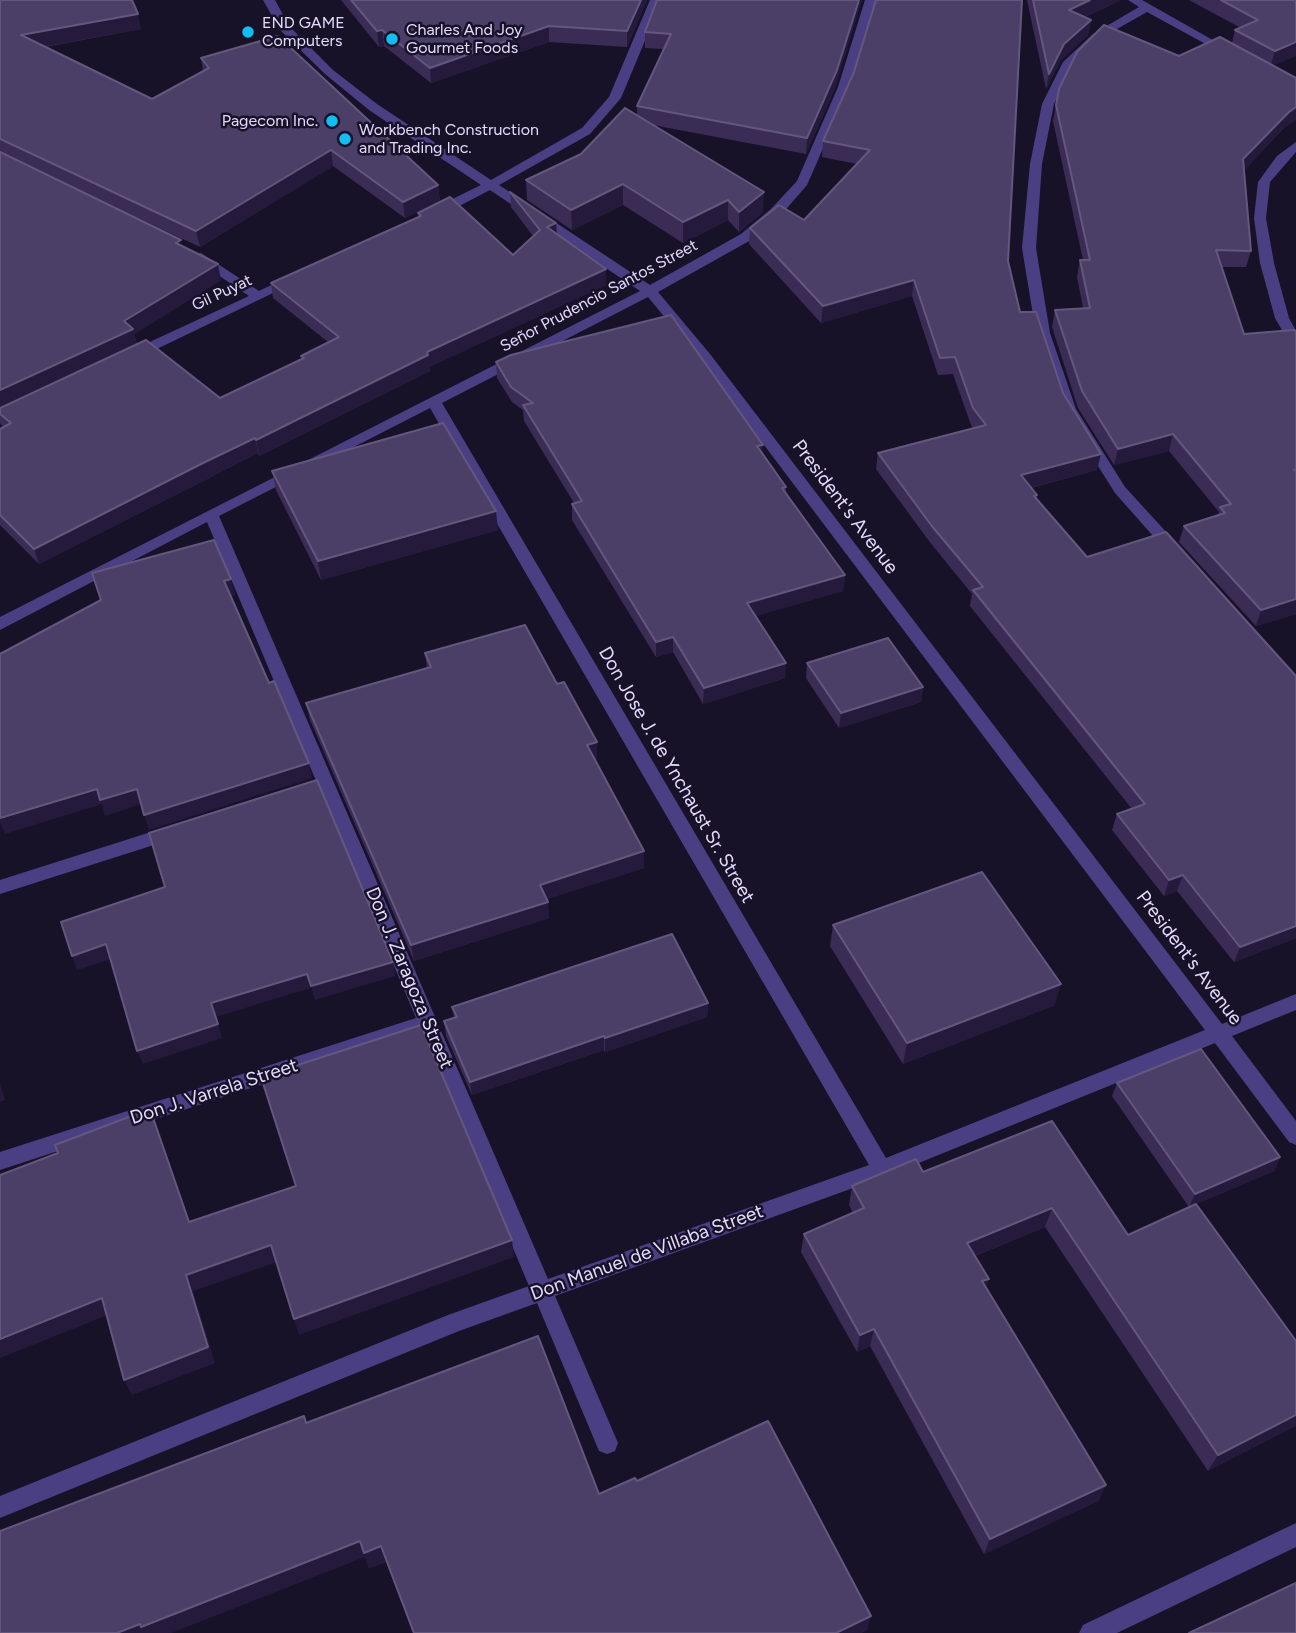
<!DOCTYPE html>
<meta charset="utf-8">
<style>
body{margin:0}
canvas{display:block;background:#181228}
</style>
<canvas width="1296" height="1633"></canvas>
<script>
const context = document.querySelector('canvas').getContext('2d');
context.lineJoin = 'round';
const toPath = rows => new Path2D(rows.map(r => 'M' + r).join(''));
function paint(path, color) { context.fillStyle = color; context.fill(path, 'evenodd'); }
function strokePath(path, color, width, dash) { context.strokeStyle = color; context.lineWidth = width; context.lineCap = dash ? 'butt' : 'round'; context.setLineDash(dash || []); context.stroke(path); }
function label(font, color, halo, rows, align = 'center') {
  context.font = font + ' Figtree,sans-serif'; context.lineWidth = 5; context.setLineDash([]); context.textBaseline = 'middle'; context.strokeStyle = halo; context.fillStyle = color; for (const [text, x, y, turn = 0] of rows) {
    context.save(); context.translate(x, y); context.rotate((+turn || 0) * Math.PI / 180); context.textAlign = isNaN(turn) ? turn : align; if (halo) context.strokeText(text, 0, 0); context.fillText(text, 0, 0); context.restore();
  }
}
const street = toPath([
 [263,0,275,0,289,26,333,70,377,104,491,180,582,128,609,97,650,0,662,0,621,98,590,134,499,185,650,285,741,234,771,209,797,181,838,87,865,0,877,0,850,87,807,185,781,215,751,240,658,292,710,354,1222,1024,1296,994,1296,1010,1232,1036,1296,1121,1296,1145,1289,1142,1215,1043,889,1175,555,1296,618,1443,615,1451,607,1454,599,1451,537,1303,459,1331,0,1518,0,1496,448,1315,529,1286,422,1032,0,1170,0,1152,416,1018,207,522,0,630,0,617,640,291,490,190,440,216,430,216,430,210,481,185,369,110,325,74,280,30,263,0],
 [648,297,700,360,1205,1030,886,1158,442,403,648,297],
 [430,408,869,1165,548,1279,219,516,430,408],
 [1128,0,1142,0,1234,52,1224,54,1147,12,1101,38,1072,66,1054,104,1042,164,1036,248,1050,333,1076,409,1125,487,1179,546,1182,550,1179,554,1174,555,1169,554,1115,493,1062,409,1036,333,1022,248,1030,164,1042,104,1063,62,1093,34,1139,7,1128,0],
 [1296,142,1296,152,1270,182,1266,218,1274,263,1289,318,1296,331,1296,347,1291,346,1275,318,1260,263,1254,218,1258,182,1277,156,1296,142],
 [201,253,259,291,288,277,293,276,300,280,136,359,126,359,126,353,249,296,196,260,196,254,201,253],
 [173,825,179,827,182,832,179,837,0,894,0,880,173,825],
 [1296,1523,1296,1547,1117,1633,1079,1633,1083,1625,1296,1523]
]);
const wall = toPath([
 [0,0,141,29,45,47,152,99,203,71,201,58,438,185,440,201,405,218,333,166,200,247,74,188,182,246,221,280,134,334,137,344,220,398,302,359,301,356,328,342,273,298,271,283,418,217,418,213,513,255,533,236,511,207,510,192,556,223,557,234,606,285,429,367,430,371,259,456,258,453,205,480,39,564,0,525,0,429,3,427,0,423],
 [341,0,647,0,627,47,549,42,431,83,384,46,379,47],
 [657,0,836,86,806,154,653,125,763,212,739,232,728,220,683,243,623,205,572,230,527,200,526,180,581,154,637,115,637,106,664,49,645,48,645,32],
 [1027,0,1121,0,1085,17,1091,20,1088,35,1061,60,1046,89],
 [1189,0,1296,0,1274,66,1284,128,1244,170,1251,251,1246,267,1221,267,1244,334,1296,331,1296,614,1256,626,1179,542,1184,526,1218,515,1219,512,1169,451,1114,465,1078,408,1052,327,1055,310,1083,308,1077,277,1080,260,1083,260,1053,121,1059,89,1179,56,1232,43,1235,30,1241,28],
 [854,72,1008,261,1020,312,1063,393,1097,470,1031,488,1037,495,1037,500,1296,938,1234,962,1177,891,1164,896,1112,830,1117,814,1132,809,970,606,972,594,929,541,876,469,878,453,973,428,971,425,953,374,938,375,912,296,821,323,749,244,750,228,804,220,857,164,822,157,823,141],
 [496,362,763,455,786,487,786,492,845,575,843,591,755,616,785,678,703,704,673,652,656,657,572,520,572,504,574,503,524,421,523,410,512,402,497,378],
 [272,471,498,530,321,580,276,490],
 [425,653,597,759,595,760,644,851,644,868,547,899,549,918,414,961,310,720,306,703,427,669],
 [807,663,923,687,921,702,839,728,806,678],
 [833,925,1055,1005,903,1064,830,946],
 [708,1003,707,1017,605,1052,604,1050,472,1095,446,1036,444,1021,454,1018,452,1007],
 [1117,1083,1280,1157,1274,1171,1189,1207,1112,1096],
 [1052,1121,1128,1235,1296,1341,1208,1471,1045,1227,975,1256,986,1288,1106,1485,1098,1501,984,1554,870,1346,857,1352,801,1252,804,1234,853,1213,849,1205,852,1186,923,1172],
 [306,1423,599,1494,637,1481,867,1630,861,1633,413,1633,386,1562,369,1568,365,1557]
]);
const shadedWall = toPath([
 [641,0,647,0,627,47,627,31],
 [859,0,862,0,836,86,806,154,807,138],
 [1090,0,1121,0,1067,25,1069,10],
 [138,14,141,29,25,50,21,35],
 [1091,20,1088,35,1061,60,1046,89,1049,74,1064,44],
 [549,26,549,42,431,83,430,68],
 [382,30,384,46,379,47,377,31],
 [1296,42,1296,56,1270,67,1275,51],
 [1296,107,1296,120,1284,128,1239,176,1243,159,1289,112],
 [331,150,333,166,200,247,196,231],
 [623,184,623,205,572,230,571,210],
 [438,185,440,201,405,218,403,202],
 [764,192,763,212,739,232,739,212],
 [728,200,728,220,683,243,683,222],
 [556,223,557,238,547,227],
 [218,264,221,280,134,334,137,345,0,409,0,390,124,321],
 [606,269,606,285,429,367,430,371,259,456,256,440,427,352],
 [914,280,912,296,821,323,823,306],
 [1173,434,1169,451,1114,465,1118,449],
 [255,438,258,453,39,564,34,549],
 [763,445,762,460,757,446],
 [1101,454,1097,470,1018,491,1021,475],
 [496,511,498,530,321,580,318,561],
 [845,575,843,591,746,619,747,603],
 [231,579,235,595,228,597,224,581],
 [1296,599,1296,614,1256,626,1261,610],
 [673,637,673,652,656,657,656,642],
 [786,663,785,678,703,704,704,688],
 [923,687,921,702,839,728,841,713],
 [597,742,597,759,588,762,587,745],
 [309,763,312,778,149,830,144,815],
 [97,789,137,789,141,804,105,816,102,804,5,834,0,822,0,818],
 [644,851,644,868,541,901,540,885],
 [1183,875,1177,891,1164,896,1169,880],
 [548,902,549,918,414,961,411,945],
 [1296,926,1296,938,1234,962,1240,947],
 [106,944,111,959,77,970,72,956],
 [393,962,395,976,315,1000,311,986],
 [307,974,310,988,216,1017,211,1003],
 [1061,984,1055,1005,903,1064,907,1043],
 [708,1003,707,1017,605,1052,605,1038],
 [218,1024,222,1038,143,1064,137,1051],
 [604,1036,604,1050,472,1095,470,1082],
 [0,1084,5,1100,0,1102],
 [1280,1157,1274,1171,1189,1207,1195,1194],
 [1052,1208,1045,1227,962,1261,967,1243],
 [512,1240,514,1257,299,1335,294,1319],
 [271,1245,277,1262,193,1291,215,1363,132,1395,124,1380,186,1275],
 [989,1279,983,1297,982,1281],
 [102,1298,110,1314,0,1358,0,1339],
 [874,1329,870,1346,857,1352,860,1335],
 [1296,1415,1296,1426,1208,1471,1218,1455],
 [1106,1485,1098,1501,984,1554,990,1539],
 [360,1541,381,1546,386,1562,369,1568,365,1557,171,1633,117,1633],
 [871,1616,867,1630,861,1633,836,1633]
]);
const building = toPath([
 [0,0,132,0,138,14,21,35,152,99,209,68,201,58,278,36,438,185,403,202,331,150,196,231,0,139,0,0],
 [351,0,641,0,627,31,549,26,430,68,382,30,377,31,351,0],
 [657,0,859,0,837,70,807,138,637,106,671,34,645,32,657,0],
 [876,0,1022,0,1008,261,1020,312,1036,312,1063,393,1101,454,1021,475,1037,495,1034,496,1087,557,1166,532,1296,676,1296,926,1240,947,1183,875,1169,880,1117,814,1145,804,973,590,983,587,931,525,878,453,986,425,973,408,955,357,940,358,914,280,823,306,750,228,779,205,804,220,870,150,823,141,854,72,876,0],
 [1033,0,1090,0,1069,10,1091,20,1064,44,1049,74,1033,0],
 [1221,0,1296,0,1296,42,1275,51,1235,30,1258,20,1221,0],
 [1104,25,1179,56,1220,37,1296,78,1296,107,1289,112,1243,159,1251,251,1216,250,1244,334,1294,330,1296,331,1296,469,1294,470,1296,471,1296,599,1261,610,1184,526,1225,513,1220,507,1231,504,1173,434,1118,449,1082,391,1055,310,1090,308,1080,260,1090,260,1056,105,1059,89,1077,52,1104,25],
 [625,108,764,192,739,212,728,200,683,222,623,184,571,210,526,180,581,154,625,108],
 [0,152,181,240,176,243,218,264,124,321,133,329,0,390,0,152],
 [510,192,556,223,547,227,606,269,427,352,428,355,256,440,255,438,201,464,34,549,0,515,0,429,11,423,0,414,0,408,146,340,220,398,304,358,301,356,339,337,271,283,421,216,418,213,450,197,513,255,540,230,510,192],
 [671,315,763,445,757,446,786,487,782,488,845,575,747,603,786,663,704,688,673,637,656,642,572,504,582,501,523,405,533,403,511,387,496,362,511,355,671,315],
 [443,423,496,511,318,561,272,471,443,423],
 [214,540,231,579,224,581,269,683,274,681,309,763,144,815,137,789,100,800,97,789,0,818,0,654,101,600,92,573,214,540],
 [525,625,557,684,564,682,597,742,587,745,644,851,540,885,548,902,411,945,306,703,431,667,425,653,525,625],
 [888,638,923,687,841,713,807,663,888,638],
 [317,780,393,962,311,986,307,974,211,1003,218,1024,137,1051,106,944,72,956,61,922,165,887,149,833,317,780],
 [982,872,1061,984,907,1043,833,925,982,872],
 [672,934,708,1003,605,1038,604,1036,470,1082,444,1021,457,1017,452,1007,672,934],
 [421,1025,512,1240,294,1319,271,1245,186,1275,208,1347,124,1380,102,1298,0,1339,0,1175,58,1153,55,1145,150,1109,189,1222,296,1186,261,1077,421,1025],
 [1201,1049,1280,1157,1195,1194,1117,1083,1201,1049],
 [1052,1121,1128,1235,1196,1204,1296,1341,1296,1415,1218,1455,1052,1208,967,1243,989,1279,982,1281,1106,1485,990,1539,874,1329,860,1335,804,1234,864,1208,852,1186,916,1159,923,1172,1052,1121],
 [538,1336,599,1494,635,1478,637,1481,768,1421,871,1616,836,1633,414,1633,381,1546,364,1553,360,1541,141,1627,140,1624,117,1633,0,1633,0,1531,304,1416,306,1423,538,1336],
 [1296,1583,1296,1633,1189,1633,1296,1583]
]);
const markers = [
 [248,32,7,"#12bdf2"],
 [392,39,7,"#12bdf2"],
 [332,121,7,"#12bdf2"],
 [345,139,7,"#12bdf2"]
];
const farPoinames = [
 ["END GAME",262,23],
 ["Computers",262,41],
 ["Charles And Joy",406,30],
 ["Gourmet Foods",406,48],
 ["Pagecom Inc.",318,121,"right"],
 ["Workbench Construction",359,130],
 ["and Trading Inc.",359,148]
];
const farStreetnames = [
 ["Gil Puyat",222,293,-25],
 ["Señor Prudencio Santos Street",599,296,-28]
];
const streetNames = [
 ["President's Avenue",845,507,53],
 ["Don Jose J. de Ynchaust Sr. Street",676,775,60],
 ["President's Avenue",1189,958,53],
 ["Don J. Zaragoza Street",409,978,67],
 ["Don J. Varrela Street",214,1092,-18],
 ["Don Manuel de Villaba Street",647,1253,-20]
];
paint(street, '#4b3f84');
paint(wall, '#3a2c55');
paint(shadedWall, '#251a3b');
paint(building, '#4c3f67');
strokePath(building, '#64577e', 2);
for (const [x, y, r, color] of markers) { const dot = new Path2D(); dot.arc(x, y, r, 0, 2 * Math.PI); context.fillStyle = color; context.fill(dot); strokePath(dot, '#181228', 2.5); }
label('16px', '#e3dafd', '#181228', farPoinames, 'left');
label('16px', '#e3dafd', '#181228', farStreetnames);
label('19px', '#e3dafd', '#181228', streetNames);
</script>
